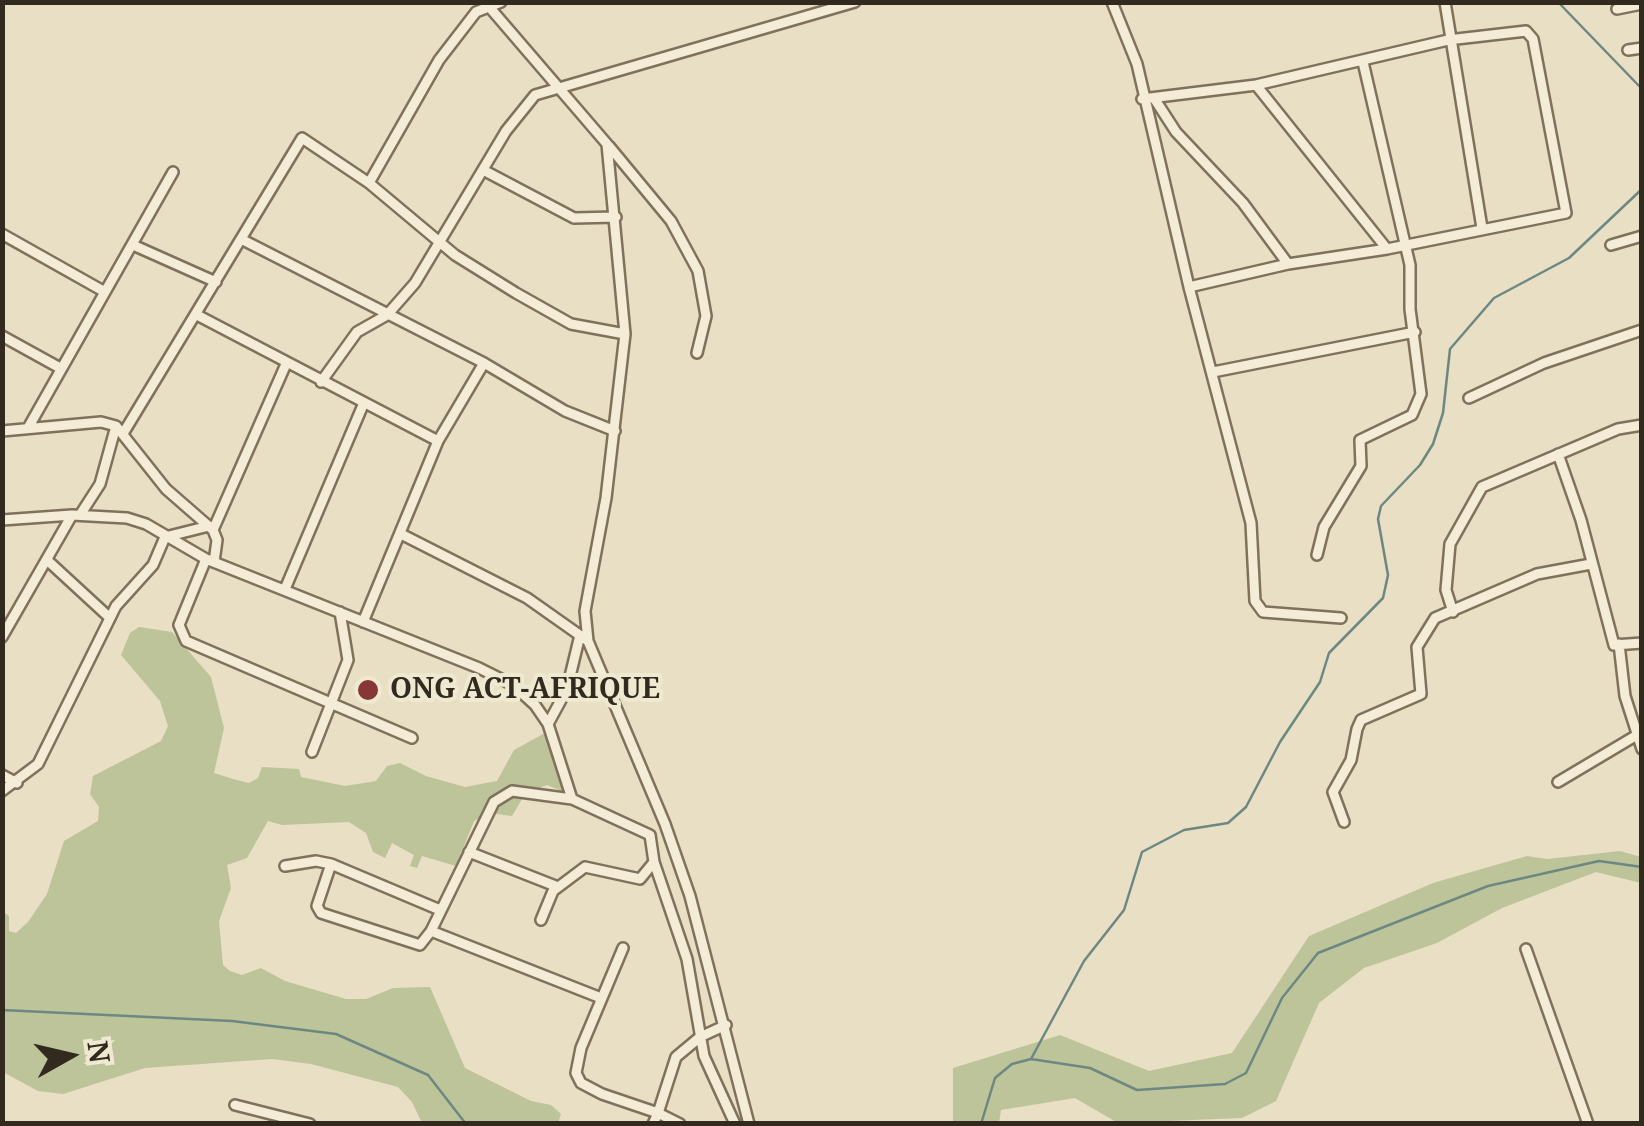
<!DOCTYPE html>
<style>
body{margin:0}
#map{position:relative;width:1644px;height:1126px;overflow:hidden;background:#e8dfc4;font-family:"Noto Serif",serif}
canvas{display:block}
.frame{position:absolute;inset:0;border:5px solid #32291f;pointer-events:none}
.north{position:absolute;left:20px;top:1006px;width:100px;height:100px;-webkit-text-stroke:8px #f0e9d2;paint-order:stroke;rotate:82deg;font-size:28px;font-weight:700;line-height:40px;text-align:center;color:#32291f}
.north::after{content:'';display:block;margin:auto;width:35px;height:45px;background:#32291f;clip-path:polygon(50% 0,100% 100%,50% 72%,0 100%)}
</style>
<div id="map">
<canvas width="1644" height="1126"></canvas>
<div class="frame"></div>
<div class="north">N</div>
</div>
<script>
const context = document.querySelector('canvas').getContext('2d');
context.lineJoin = 'round';
function paint(path, color) { context.fillStyle = color; context.fill(path, 'evenodd'); }
const toPath = rows => new Path2D(rows.map(r => 'M' + r).join(''));
function strokePath(path, color, width, dash) { context.strokeStyle = color; context.lineWidth = width; context.lineCap = dash ? 'butt' : 'round'; context.setLineDash(dash || []); context.stroke(path); }
function label(font, color, halo, rows, align = 'center') {
  context.font = font + ' "Noto Serif",serif'; context.lineWidth = 8; context.setLineDash([]); context.textBaseline = 'middle'; context.strokeStyle = halo; context.fillStyle = color; for (const [text, x, y, turn = 0] of rows) {
    context.save(); context.translate(x, y); context.rotate((+turn || 0) * Math.PI / 180); context.textAlign = isNaN(turn) ? turn : align; if (halo) context.strokeText(text, 0, 0); context.fillText(text, 0, 0); context.restore();
  }
}
const green = toPath([
 [139,627,172,632,211,677,224,728,214,773,233,779,249,783,258,778,262,767,299,769,301,777,345,786,376,781,387,766,400,763,426,776,465,787,497,781,514,750,545,733,564,792,547,785,525,794,512,816,490,813,474,821,456,866,422,856,417,868,410,866,414,855,392,843,385,858,373,852,366,833,349,822,282,825,268,821,247,858,227,865,231,888,219,921,223,965,230,971,242,975,261,968,285,981,346,999,366,999,393,988,430,987,465,1068,531,1101,551,1105,561,1114,558,1123,422,1123,412,1102,398,1087,311,1064,272,1059,145,1068,63,1094,38,1091,3,1072,2,911,9,916,9,931,16,933,28,922,47,894,64,841,98,821,99,807,90,794,93,776,161,741,168,726,160,701,121,655,130,633],
 [1620,851,1641,857,1641,883,1596,872,1502,908,1437,943,1364,968,1319,1003,1276,1101,1242,1118,1118,1123,1075,1098,1001,1110,999,1123,953,1123,953,1068,1060,1035,1149,1071,1232,1053,1309,936,1433,883,1527,856,1547,859]
]);
const stream = toPath([
 [1558,2,1642,89],
 [2,1010,232,1021,336,1034,428,1075,466,1124],
 [1031,1059,1084,961,1124,910,1142,852,1184,830,1228,823,1246,807,1280,742,1320,682,1329,653,1383,598,1388,575,1378,519,1381,506,1420,465,1433,444,1443,413,1450,349,1494,298,1569,258,1642,189],
 [981,1124,995,1078,1012,1064,1031,1059,1090,1068,1137,1090,1225,1084,1246,1073,1282,998,1318,953,1488,886,1599,861,1642,867]
]);
const street = toPath([
 [485,2,607,144,625,334,606,498,585,611,588,641,665,824,690,896,749,1124],
 [1112,2,1137,64,1189,287,1288,264],
 [1445,2,1482,228],
 [1617,9,1642,4],
 [1628,50,1642,48],
 [1154,98,1176,132,1243,203,1288,264,1387,249],
 [1142,99,1256,85,1448,40,1526,31,1533,39,1566,213,1387,249,1256,85],
 [609,146,671,221,698,271,706,316,697,353],
 [485,171,574,218,616,217],
 [369,183,439,60,476,12,501,2],
 [2,234,105,292],
 [241,239,484,363,565,411,615,431],
 [133,245,216,282],
 [1611,245,1642,236],
 [1189,287,1251,523,1255,601,1263,612,1341,618],
 [197,315,438,441],
 [2,336,60,368],
 [1213,372,1415,332],
 [321,382,357,332,387,315,415,283,506,131,535,95,855,2],
 [1469,398,1544,363,1642,330],
 [28,428,173,172],
 [2,431,101,422,116,426,166,489,213,530,217,540,214,562],
 [124,432,302,138,369,183,455,255,516,293,571,324,625,334],
 [1558,454,1581,520,1614,645,1642,643],
 [80,515,100,484,116,426],
 [2,520,72,515,127,518,146,524,206,559],
 [213,530,286,364],
 [401,534,527,598,588,641],
 [165,537,209,526],
 [1317,555,1324,527,1361,466,1360,440,1412,415,1421,394,1410,309,1410,265,1363,62],
 [47,560,110,618],
 [285,589,363,405],
 [1453,612,1446,590,1450,544,1482,487,1618,429,1642,425],
 [363,622,438,441,484,363],
 [2,637,72,515],
 [1619,644,1625,696,1642,749],
 [548,724,567,689,580,635],
 [412,738,186,641,179,625,206,559,479,668,513,685,535,705,548,724,572,799,650,835,654,862,687,959,704,1056,735,1124],
 [312,752,348,660,340,612],
 [2,775,17,783],
 [1558,782,1637,735],
 [2,791,38,764,116,606,153,565,165,537],
 [1344,822,1333,792,1351,760,1357,729,1361,720,1421,694,1417,647,1435,618,1537,574,1591,564],
 [469,852,558,887],
 [285,866,316,861,331,864],
 [440,910,331,864,317,906,321,913,420,945,431,931,494,802,512,791,572,799],
 [541,920,553,891,585,867,640,879,654,862],
 [431,931,601,998],
 [623,948,581,1048,576,1073,581,1083,602,1094,658,1113,653,1124],
 [1526,949,1588,1124],
 [235,1105,310,1124],
 [680,1124,658,1113,676,1057,700,1037,726,1025]
]);
const markers = [
 [368,690,12,"#873834"]
];
const poiNames = [
 ["ONG ACT-AFRIQUE",390,690]
];
paint(green, '#bdc499');
strokePath(stream, '#6d8883', 2.5);
strokePath(street, '#80715c', 14);
strokePath(street, '#f4ecd6', 9);
for (const [x, y, r, color] of markers) { const dot = new Path2D(); dot.arc(x, y, r, 0, 2 * Math.PI); context.fillStyle = color; context.fill(dot); strokePath(dot, '#f0e9d2', 4); }
label('bold 28px', '#32291f', '#f0e9d2', poiNames, 'left');
</script>
